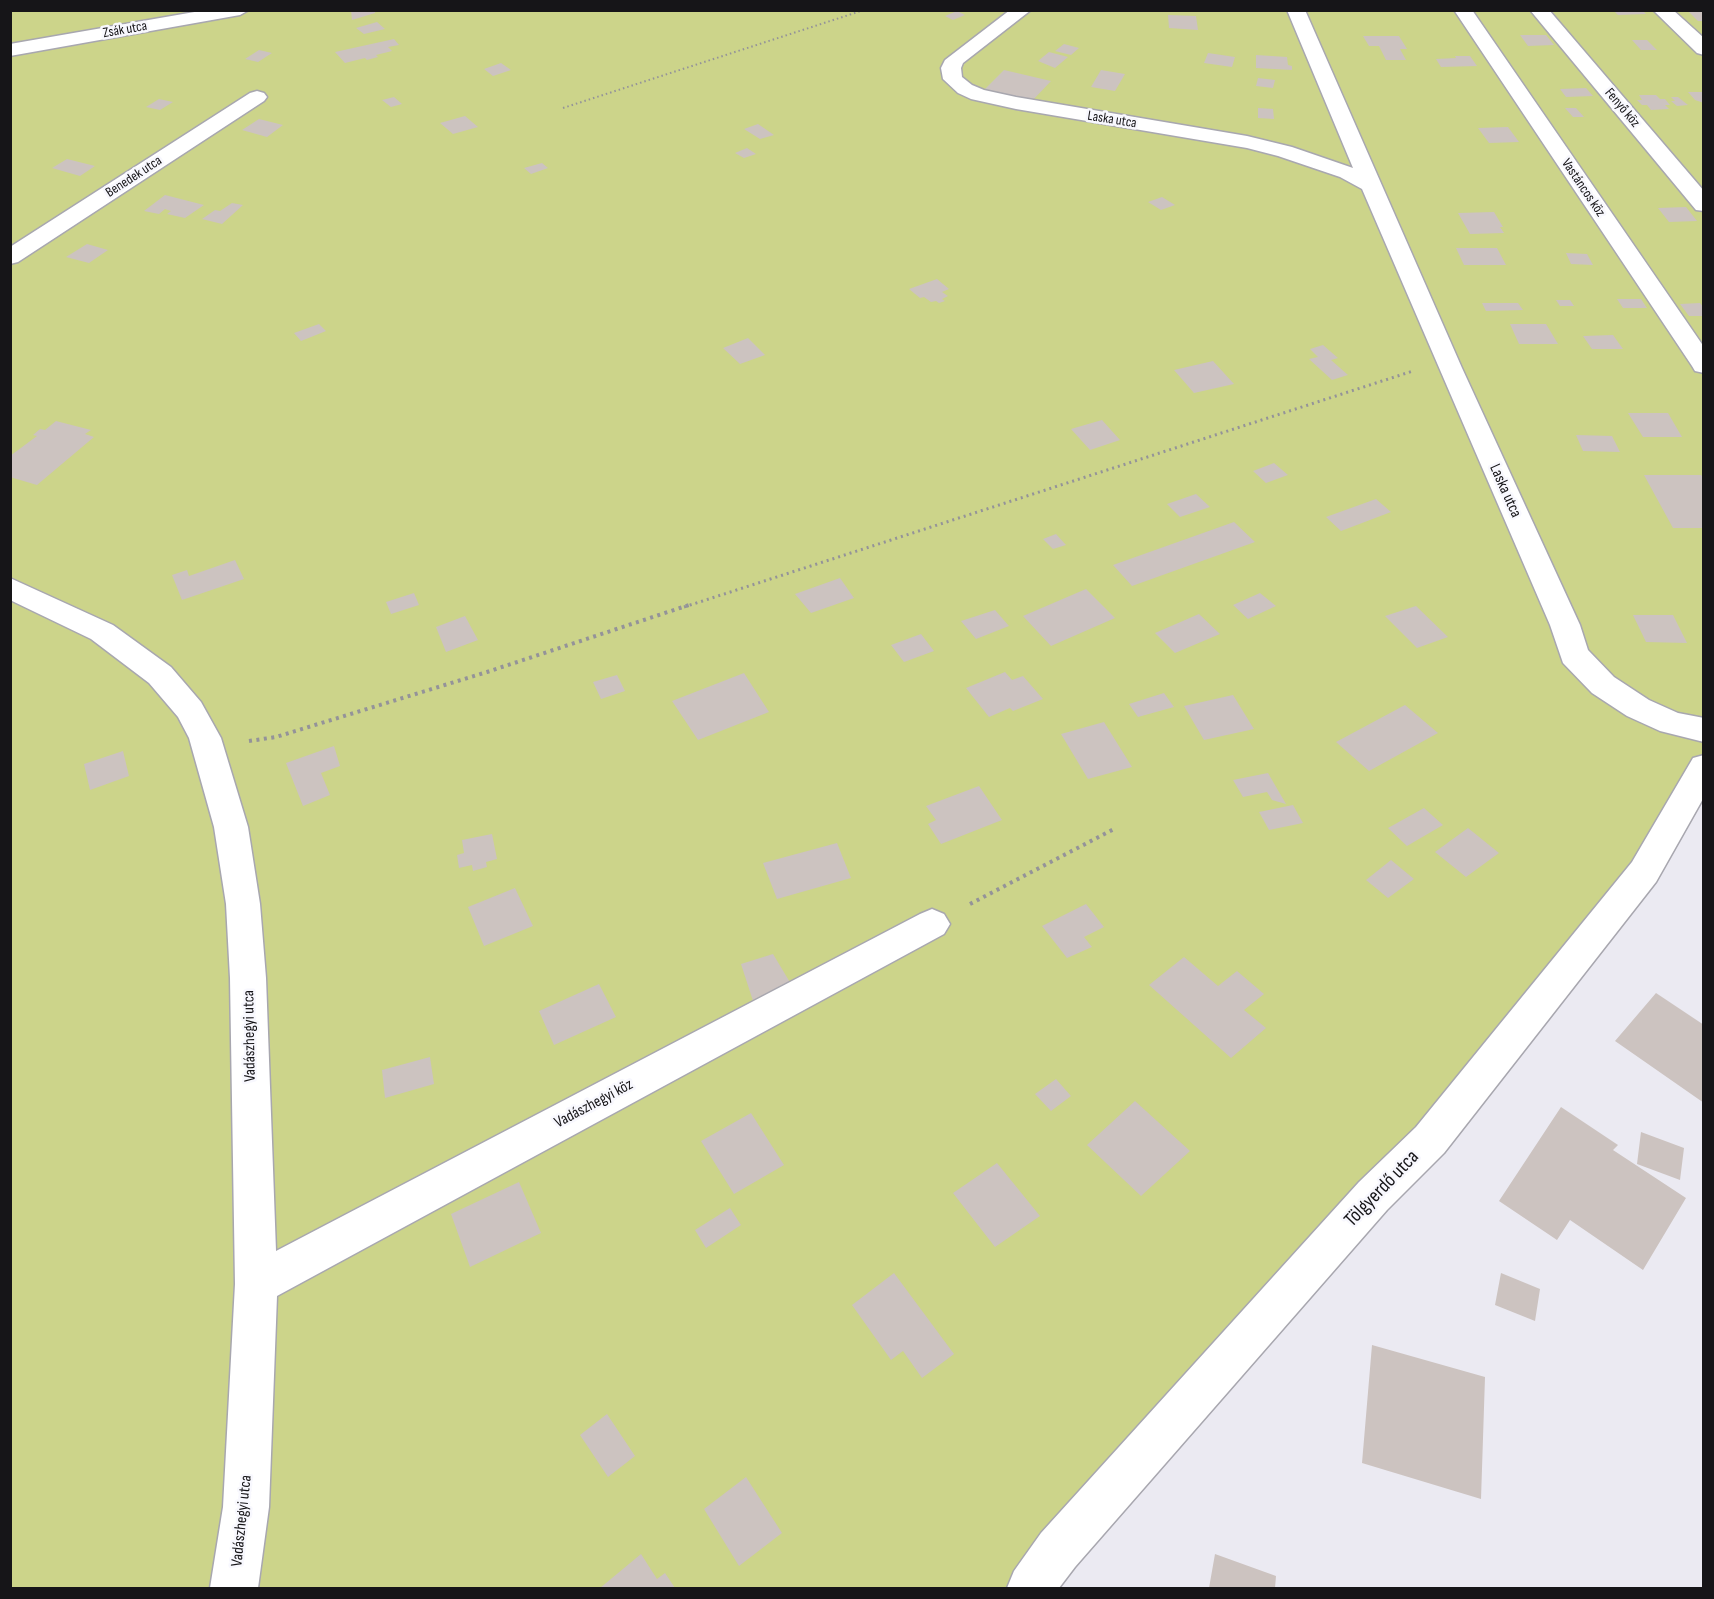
<!DOCTYPE html>
<meta charset="utf-8">
<style>
body{margin:0}
#map{position:relative;width:1714px;height:1599px;overflow:hidden;background:#ebeaf2;font-family:"Sofia Sans Condensed",sans-serif}
canvas{display:block}
.frame{position:absolute;inset:0;border:12px solid #161518;pointer-events:none}
</style>
<div id="map">
<canvas width="1714" height="1599"></canvas>
<div class="frame"></div>
</div>
<script>
const context = document.querySelector('canvas').getContext('2d');
context.lineJoin = 'round';
function paint(path, color) { context.fillStyle = color; context.fill(path, 'evenodd'); }
const toPath = rows => new Path2D(rows.map(r => 'M' + r).join(''));
function strokePath(path, color, width, dash) { context.strokeStyle = color; context.lineWidth = width; context.lineCap = dash ? 'butt' : 'round'; context.setLineDash(dash || []); context.stroke(path); }
function label(font, color, halo, rows, align = 'center') {
  context.font = font + ' "Sofia Sans Condensed",sans-serif'; context.lineWidth = 5; context.setLineDash([]); context.textBaseline = 'middle'; context.strokeStyle = halo; context.fillStyle = color; for (const [text, x, y, turn = 0] of rows) {
    context.save(); context.translate(x, y); context.rotate((+turn || 0) * Math.PI / 180); context.textAlign = isNaN(turn) ? turn : align; if (halo) context.strokeText(text, 0, 0); context.fillText(text, 0, 0); context.restore();
  }
}
const green = toPath([
 [11,11,1703,11,1703,767,1644,872,1058,1550,1031,1588,11,1588]
]);
const building = toPath([
 [351,10,375,10,375,13,352,20],
 [1613,10,1642,10,1646,14,1618,15],
 [957,11,965,15,953,20,945,16],
 [1688,11,1704,11,1704,21,1698,21],
 [1168,15,1196,16,1198,30,1169,28],
 [377,22,385,29,364,34,356,28],
 [1520,35,1546,35,1554,45,1528,46],
 [1363,36,1399,36,1407,49,1400,49,1406,60,1386,60,1379,46,1369,46],
 [394,39,399,45,388,47,392,51,376,55,378,57,367,60,365,58,345,63,335,52],
 [1632,40,1647,40,1657,50,1641,50],
 [1064,44,1079,48,1071,55,1055,51],
 [259,50,272,53,258,62,245,59],
 [1049,52,1068,57,1055,68,1038,61],
 [1208,53,1235,57,1232,67,1204,63],
 [1256,55,1287,57,1288,65,1292,66,1292,70,1256,68],
 [1455,56,1470,56,1477,66,1441,67,1436,59,1456,58],
 [501,63,511,70,493,76,484,69],
 [1004,70,1051,81,1032,101,985,89],
 [1101,70,1125,74,1115,91,1091,87],
 [1258,78,1275,80,1273,88,1256,86],
 [1586,88,1593,96,1566,97,1560,89],
 [1688,92,1704,92,1704,103,1695,100],
 [1639,95,1656,95,1660,99,1665,99,1670,105,1665,105,1669,109,1651,110,1647,105,1642,105,1637,100,1642,100],
 [394,97,402,104,391,107,382,100],
 [1671,97,1678,97,1688,105,1677,106,1671,101,1675,101],
 [159,99,173,102,160,110,146,107],
 [1258,108,1273,109,1274,119,1258,118],
 [1565,108,1576,108,1584,117,1573,117],
 [465,116,478,127,453,134,440,123],
 [259,119,283,125,267,137,242,130],
 [758,124,774,135,760,139,744,129],
 [1508,127,1519,142,1489,143,1478,128],
 [747,148,756,154,744,158,735,153],
 [67,159,95,166,80,176,52,168],
 [542,163,548,168,531,174,524,168],
 [165,195,204,205,185,218,167,214,171,211,165,209,159,214,144,211],
 [1162,197,1175,205,1161,210,1148,202],
 [232,203,243,205,222,224,202,219,215,210,220,211],
 [1686,207,1697,221,1669,222,1658,208],
 [1494,212,1503,227,1500,227,1504,233,1470,234,1458,213],
 [87,244,108,250,89,263,66,257],
 [1456,248,1497,248,1506,265,1464,265],
 [1566,253,1587,254,1593,265,1571,264],
 [937,279,949,289,942,292,948,296,942,299,945,301,939,303,936,301,931,302,924,297,920,298,909,289],
 [1617,299,1641,299,1647,308,1623,308],
 [1556,300,1570,300,1574,306,1560,306],
 [1482,303,1518,303,1523,310,1486,311],
 [1700,303,1704,308,1704,316,1689,316,1680,304],
 [319,324,326,331,301,341,294,333],
 [1510,324,1546,324,1558,344,1519,344],
 [1613,335,1623,349,1592,349,1583,336],
 [748,338,765,355,740,364,723,348],
 [1323,345,1338,358,1331,360,1348,375,1332,380,1309,359,1318,357,1310,349],
 [1213,361,1234,384,1194,393,1174,370],
 [1628,413,1668,413,1682,437,1643,437],
 [1102,420,1120,440,1090,450,1071,429],
 [56,421,91,430,85,434,94,437,37,485,10,477,10,456,37,436,33,435,40,429,45,430],
 [1576,435,1612,436,1620,452,1583,451],
 [1274,463,1288,475,1266,483,1253,471],
 [1644,475,1701,475,1704,478,1704,528,1673,528],
 [1196,494,1210,507,1180,517,1167,504],
 [1376,499,1391,512,1341,531,1326,517],
 [1234,522,1255,542,1132,586,1113,565],
 [1056,534,1066,545,1053,549,1043,539],
 [235,560,244,579,182,600,172,575,187,570,189,576],
 [840,578,854,598,811,613,795,594],
 [1086,589,1115,618,1051,646,1023,616],
 [414,593,419,605,391,614,386,602],
 [1260,593,1276,606,1248,619,1233,605],
 [1416,606,1448,637,1417,648,1385,616],
 [995,610,1009,626,976,639,961,621],
 [1199,614,1220,634,1175,653,1155,633],
 [1633,615,1673,615,1687,643,1646,642],
 [465,616,478,640,446,652,436,627],
 [921,634,934,651,904,662,891,645],
 [1005,672,1012,680,1023,676,1043,699,1013,711,1010,708,989,717,966,688],
 [744,673,769,712,698,740,672,701],
 [617,675,625,691,601,699,593,682],
 [1164,693,1174,707,1138,717,1129,704],
 [1233,695,1254,729,1204,740,1184,706],
 [1405,705,1438,733,1369,771,1336,742],
 [1104,722,1132,767,1088,779,1061,734],
 [334,746,340,766,321,773,330,795,303,806,286,763],
 [123,751,129,776,90,790,84,764],
 [1268,773,1286,804,1272,800,1267,792,1243,797,1233,780],
 [979,786,1002,820,941,844,928,824,936,820,926,806],
 [1293,805,1303,823,1269,830,1259,812],
 [1424,808,1443,825,1407,846,1388,828],
 [1468,828,1499,853,1466,877,1435,852],
 [492,834,497,859,486,862,487,867,473,871,472,865,459,868,457,855,464,853,462,840],
 [837,843,851,878,777,899,763,863],
 [1391,860,1414,879,1388,898,1366,880],
 [515,888,533,926,484,946,468,907],
 [1086,904,1104,927,1084,937,1092,947,1067,958,1042,926],
 [773,954,791,984,754,1004,741,964],
 [1184,957,1218,986,1237,971,1264,994,1244,1010,1266,1028,1231,1058,1149,985],
 [599,984,616,1017,554,1045,539,1011],
 [1656,993,1704,1025,1704,1103,1615,1041],
 [430,1057,434,1084,385,1098,382,1070],
 [1056,1079,1071,1096,1051,1111,1035,1094],
 [1135,1101,1190,1151,1141,1196,1087,1145],
 [1561,1107,1618,1145,1613,1150,1686,1198,1643,1270,1570,1220,1557,1240,1499,1201],
 [751,1113,784,1165,734,1194,701,1141],
 [1641,1132,1684,1148,1680,1180,1637,1164],
 [997,1163,1040,1216,995,1247,953,1193],
 [519,1182,541,1233,470,1267,451,1214],
 [730,1208,741,1225,706,1248,695,1230],
 [894,1273,954,1354,922,1378,903,1351,891,1360,852,1305],
 [1501,1273,1540,1289,1535,1321,1495,1305],
 [1372,1345,1485,1377,1481,1499,1362,1463],
 [607,1414,635,1456,608,1477,580,1435],
 [746,1477,782,1533,739,1566,704,1509],
 [641,1554,657,1579,665,1573,675,1588,600,1588],
 [1215,1554,1276,1576,1275,1588,1209,1588]
]);
const pathFar2 = toPath([
 [563,108,864,10]
]);
const pathFar1 = toPath([
 [684,607,1413,371]
]);
const path = toPath([
 [249,741,276,737,487,672,689,605],
 [970,904,1114,829]
]);
const minor = toPath([
 [206,10,249,10,240,15,10,56,10,44,206,10],
 [1010,10,1031,10,963,63,961,68,962,77,972,85,984,90,1016,97,1247,136,1292,147,1353,168,1287,10,1305,10,1462,368,1580,625,1588,650,1614,677,1649,700,1678,713,1704,718,1704,742,1660,731,1627,716,1592,693,1563,663,1550,625,1362,189,1340,177,1278,156,1247,148,1016,109,971,99,958,93,943,79,941,68,945,60,1010,10],
 [1454,10,1472,10,1704,347,1704,373,1695,371,1692,366,1454,10],
 [1530,10,1549,10,1704,191,1704,211,1696,210,1530,10],
 [1653,10,1673,10,1704,38,1704,55,1697,53,1653,10],
 [257,91,264,93,267,97,264,101,18,262,10,264,10,247,250,93,257,91],
 [10,578,113,625,171,667,201,702,221,738,248,827,260,904,266,978,276,1251,920,914,932,909,944,914,950,924,944,934,277,1296,269,1507,258,1588,210,1588,223,1507,235,1284,230,978,226,904,214,827,189,738,178,717,149,683,91,639,10,600,10,578],
 [1704,755,1704,797,1656,882,1444,1153,1387,1210,1075,1567,1059,1588,1007,1588,1014,1571,1041,1533,1359,1182,1416,1127,1632,862,1693,758,1704,755]
]);
const farStreetnames = [
 ["Zsák utca",125,30,-10],
 ["Fenyő köz",1622,108,50],
 ["Laska utca",1112,120,9],
 ["Benedek utca",134,177,-33],
 ["Vastáncos köz",1583,188,56]
];
const streetNames = [
 ["Laska utca",1505,491,66],
 ["Vadászhegyi utca",250,1036,-91],
 ["Vadászhegyi köz",594,1104,-28],
 ["Vadászhegyi utca",242,1521,-84]
];
const nearStreetnames = [
 ["Tölgyerdő utca",1382,1189,-46]
];
paint(green, '#ccd48a');
paint(building, '#ccc3c0');
strokePath(minor, '#a8a7af', 3);
strokePath(pathFar2, '#949399', 2, [1.5, 3]);
strokePath(pathFar1, '#949399', 3, [2, 4]);
strokePath(path, '#949399', 4, [3, 4.5]);
paint(minor, '#fff');
label('14px', '#161518', '#f8f8fe', farStreetnames);
label('16px', '#161518', '#f8f8fe', streetNames);
label('20px', '#161518', '#f8f8fe', nearStreetnames);
</script>
